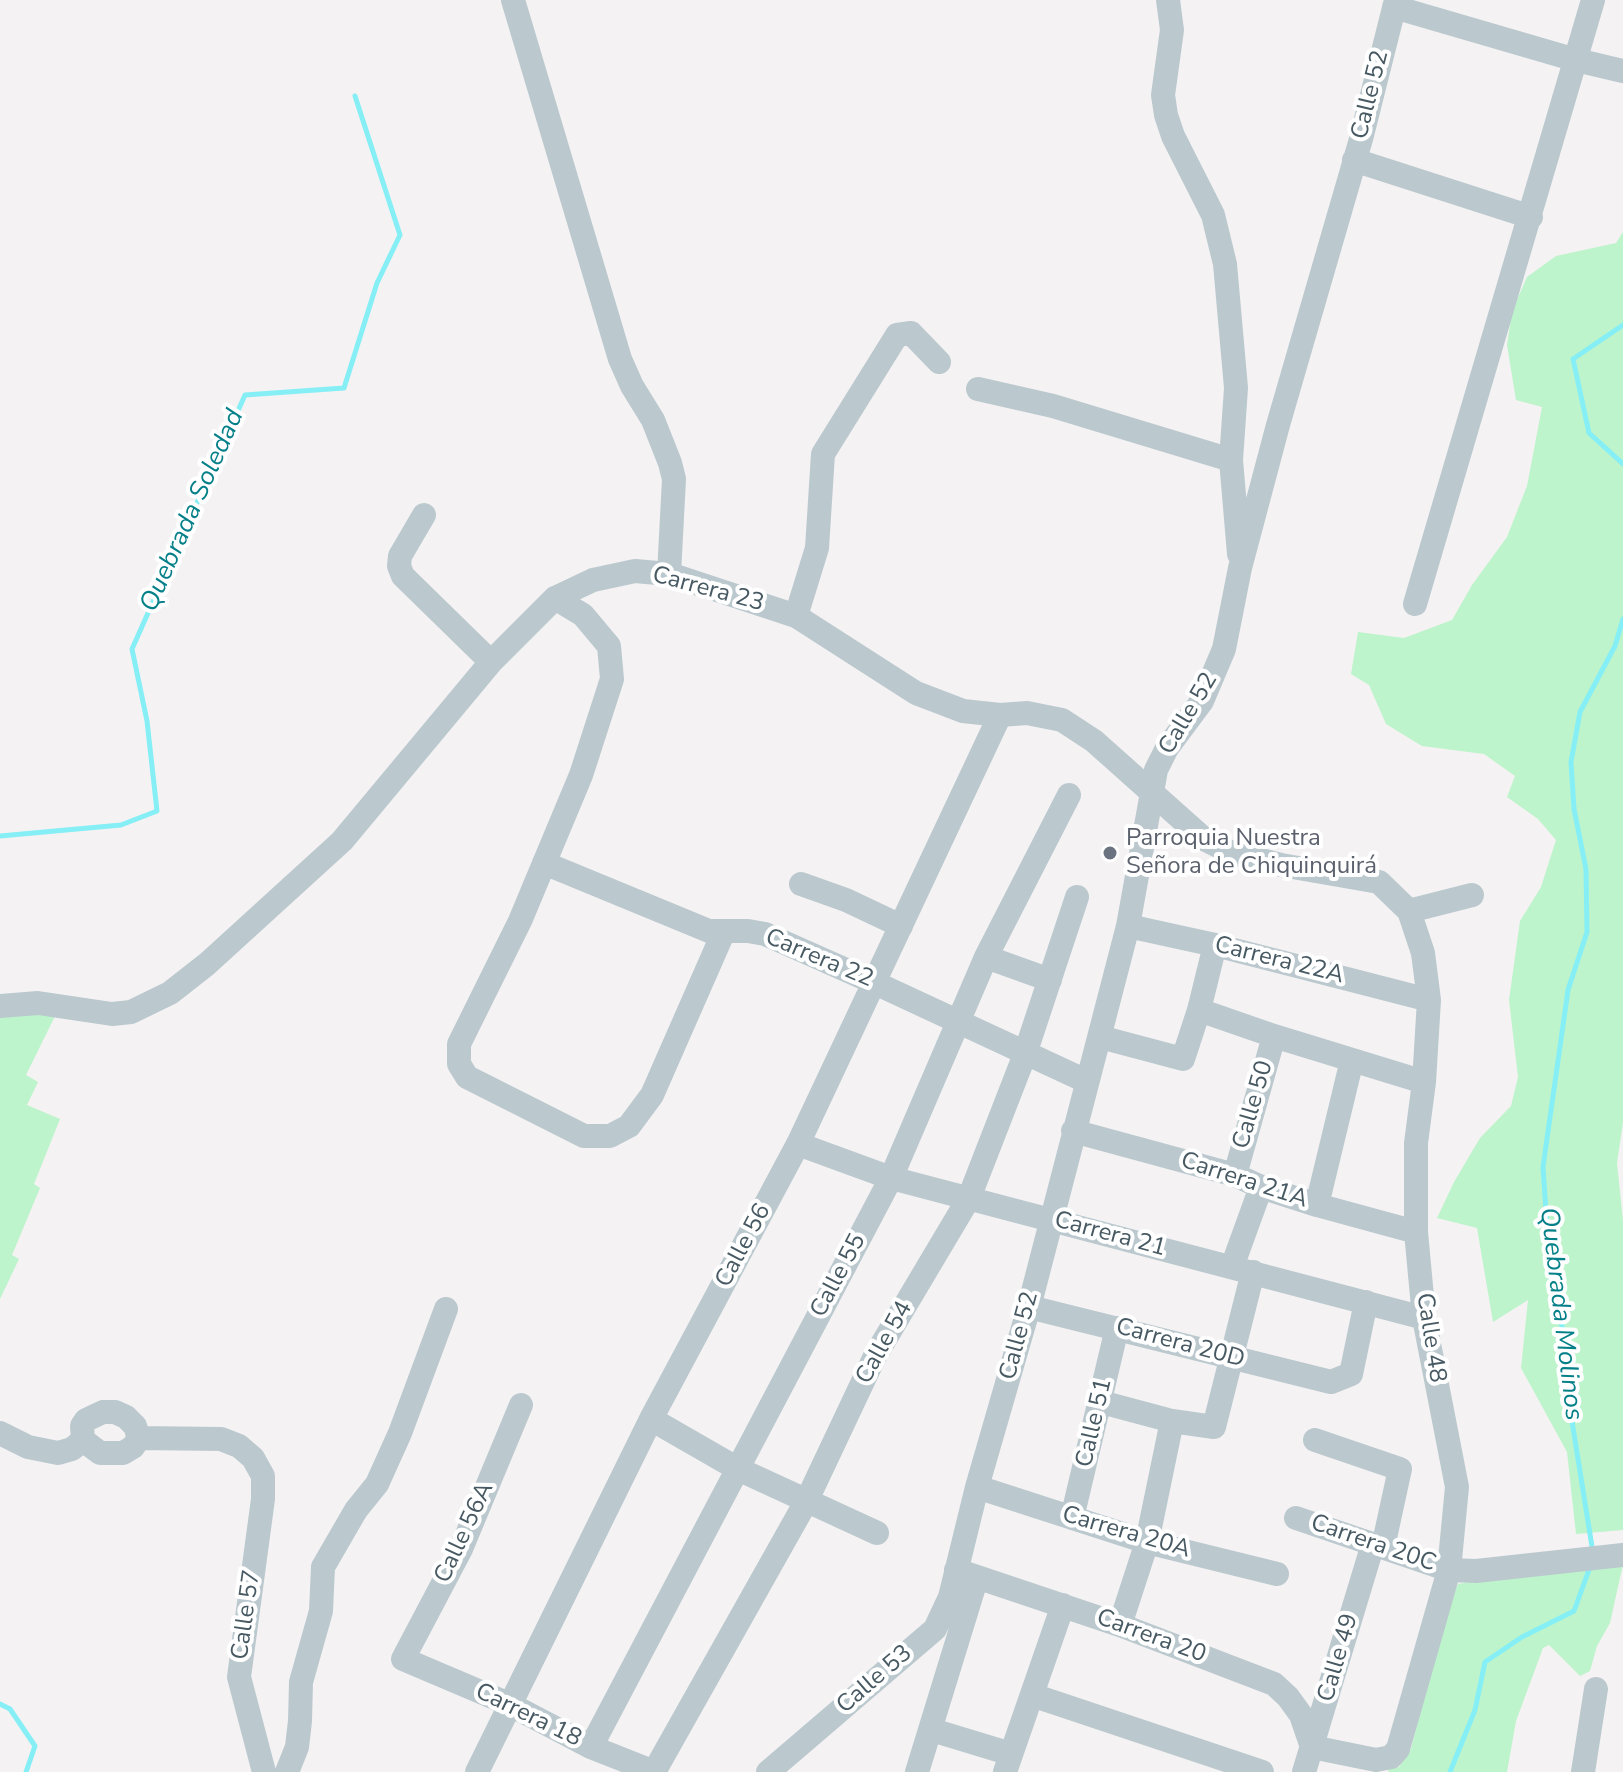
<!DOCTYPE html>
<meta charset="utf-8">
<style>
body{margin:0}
canvas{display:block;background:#f4f2f2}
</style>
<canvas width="1623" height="1772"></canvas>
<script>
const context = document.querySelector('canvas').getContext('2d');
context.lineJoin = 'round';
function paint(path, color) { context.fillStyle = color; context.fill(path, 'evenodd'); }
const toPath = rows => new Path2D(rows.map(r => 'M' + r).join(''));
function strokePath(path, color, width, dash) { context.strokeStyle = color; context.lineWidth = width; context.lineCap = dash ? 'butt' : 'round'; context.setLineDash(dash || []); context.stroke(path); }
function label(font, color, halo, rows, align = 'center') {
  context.font = font + ' "Nunito Sans",sans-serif'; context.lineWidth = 8; context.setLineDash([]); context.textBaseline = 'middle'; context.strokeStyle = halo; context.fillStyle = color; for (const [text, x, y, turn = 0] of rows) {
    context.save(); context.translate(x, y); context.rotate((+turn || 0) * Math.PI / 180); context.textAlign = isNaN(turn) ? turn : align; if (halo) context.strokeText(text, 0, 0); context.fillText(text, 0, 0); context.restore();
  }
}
const green = toPath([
 [1623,232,1623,1122,1617,1163,1623,1221,1623,1530,1576,1534,1567,1452,1521,1368,1528,1300,1493,1322,1477,1228,1437,1218,1454,1182,1480,1138,1511,1106,1518,1077,1509,1000,1520,921,1541,887,1556,840,1538,819,1507,797,1515,776,1484,754,1422,746,1386,724,1369,685,1351,674,1358,632,1404,638,1452,620,1472,585,1507,537,1527,486,1542,407,1516,400,1507,345,1512,311,1527,277,1556,256,1616,243],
 [0,1006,60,1006,26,1075,38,1082,27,1105,60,1119,34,1184,40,1188,12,1255,19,1259,0,1299],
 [1623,1564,1610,1623,1597,1646,1590,1671,1580,1676,1549,1645,1543,1648,1516,1721,1507,1772,1389,1772,1387,1769,1399,1767,1411,1749,1446,1611,1458,1584,1495,1577]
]);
const stream = toPath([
 [1623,325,1573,359,1589,433,1623,464],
 [0,836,121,825,157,811,147,721,132,649,245,395,344,388,377,283,400,235,355,96],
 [1593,1553,1571,1415,1565,1337,1551,1287,1543,1167,1568,990,1587,932,1586,869,1574,809,1571,762,1580,712,1615,646,1623,619],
 [0,1704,10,1709,35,1746,26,1772],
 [1450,1772,1475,1710,1485,1662,1522,1637,1574,1611,1590,1567]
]);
const minor = toPath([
 [513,0,620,359,632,386,653,420,670,463,674,479,669,574],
 [1168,0,1172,30,1163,95,1166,115,1173,136,1213,215,1225,264,1236,388,1231,460,1239,554],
 [1394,7,1576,60,1623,71],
 [1354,160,1531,217],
 [978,389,1053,406,1231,460],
 [424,515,400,556,399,566,403,576,491,662],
 [555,598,583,615,609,646,612,679,581,775,520,921,459,1044,459,1064,467,1077,584,1136,610,1136,629,1126,652,1095,724,931],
 [1415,604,1593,0],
 [796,616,817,548,823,454,897,335,911,333,939,362],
 [544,863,709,931,748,931,765,934,873,982,1086,1081],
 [801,884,846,900,901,926],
 [1409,911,1472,895],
 [1128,926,1215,945,1429,1000],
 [986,957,1050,980],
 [0,1006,38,1003,112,1014,131,1012,170,993,207,964,342,841,491,662,555,598,593,580,635,571,669,574,796,616,916,693,963,711,1000,715,1027,713,1062,720,1094,741,1204,839,1232,853,1281,865,1379,882,1409,911,1423,953,1429,1000,1424,1082,1416,1143,1416,1232,1424,1318,1457,1487,1449,1570,1398,1749,1391,1757,1376,1760,1312,1747],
 [1199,1010,1274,1036,1424,1082],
 [1100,1037,1183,1059,1199,1010,1215,945],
 [1073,1131,1235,1175,1261,1187,1317,1205,1416,1232],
 [798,1144,891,1178,1424,1318],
 [1235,1175,1274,1036],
 [1317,1205,1352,1060],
 [1232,1267,1261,1187],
 [1029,1307,1331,1382,1351,1374,1366,1302],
 [1101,1402,1172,1421,1214,1427,1253,1272],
 [521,1405,461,1549,403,1659,509,1704,591,1747,654,1772],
 [103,1412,115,1412,126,1417,135,1426,139,1438,133,1447,123,1453,100,1453,83,1440,82,1426,86,1420,103,1412],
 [651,1419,738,1469,877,1533],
 [0,1433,28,1447,58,1453,72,1449,83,1440],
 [139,1438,221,1439,239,1446,253,1458,263,1476,263,1499,239,1677,264,1772],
 [1315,1440,1400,1469,1383,1547],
 [977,1487,1147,1542,1277,1574],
 [1072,1518,1117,1328],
 [1296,1518,1449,1570,1476,1571,1623,1555],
 [956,1570,1120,1625,1274,1684,1288,1697,1301,1715,1312,1747],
 [1120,1625,1147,1542,1172,1421],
 [1032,1695,1262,1772],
 [932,1730,1011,1754],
 [591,1747,891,1178,986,957,1069,795],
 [287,1772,297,1747,300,1721,301,1682,321,1611,323,1567,356,1510,377,1484,400,1433,446,1309],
 [477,1772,651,1419,798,1144,1000,715],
 [654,1772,807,1500,875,1356,969,1198,1025,1054,1077,897],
 [768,1772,935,1629,950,1597,977,1487,1029,1307,1128,926,1156,770,1167,748,1202,701,1224,649,1240,568,1278,425,1361,139,1396,0],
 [917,1772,977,1577],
 [1005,1772,1063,1605],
 [1304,1772,1373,1544],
 [1583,1772,1596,1689]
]);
const markers = [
 [1110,853,8,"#6b7280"]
];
const streetNames = [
 ["Calle 52",1371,95,-76],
 ["Carrera 23",708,590,15],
 ["Calle 52",1189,714,-59],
 ["Carrera 22",819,959,23],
 ["Carrera 22A",1279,961,14],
 ["Calle 50",1254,1105,-74],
 ["Carrera 21A",1244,1181,18],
 ["Carrera 21",1110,1235,15],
 ["Calle 56",744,1246,-62],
 ["Calle 55",839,1276,-62],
 ["Calle 52",1020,1336,-75],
 ["Calle 48",1430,1338,81],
 ["Calle 54",885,1343,-61],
 ["Carrera 20D",1180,1344,15],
 ["Calle 51",1095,1423,-77],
 ["Calle 56A",465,1533,-65],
 ["Carrera 20A",1126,1533,16],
 ["Carrera 20C",1373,1544,19],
 ["Calle 57",247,1615,-82],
 ["Carrera 20",1151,1637,20],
 ["Calle 49",1339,1658,-74],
 ["Calle 53",875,1680,-41],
 ["Carrera 18",528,1716,26]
];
const worshipNames = [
 ["Parroquia Nuestra",1126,839],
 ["Señora de Chiquinquirá",1126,867]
];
const waterNames = [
 ["Quebrada Soledad",193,511,-66],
 ["Quebrada Molinos",1560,1314,83]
];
paint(green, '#bdf4cb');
strokePath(stream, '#86eff6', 5);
strokePath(minor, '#bbc9cf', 24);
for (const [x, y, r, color] of markers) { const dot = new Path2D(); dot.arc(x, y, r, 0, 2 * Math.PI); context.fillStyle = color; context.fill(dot); strokePath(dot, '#fff', 3); }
label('24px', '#475962', '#fff', streetNames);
label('24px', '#5b616d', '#fff', worshipNames, 'left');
label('italic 26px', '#058089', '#fff', waterNames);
</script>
